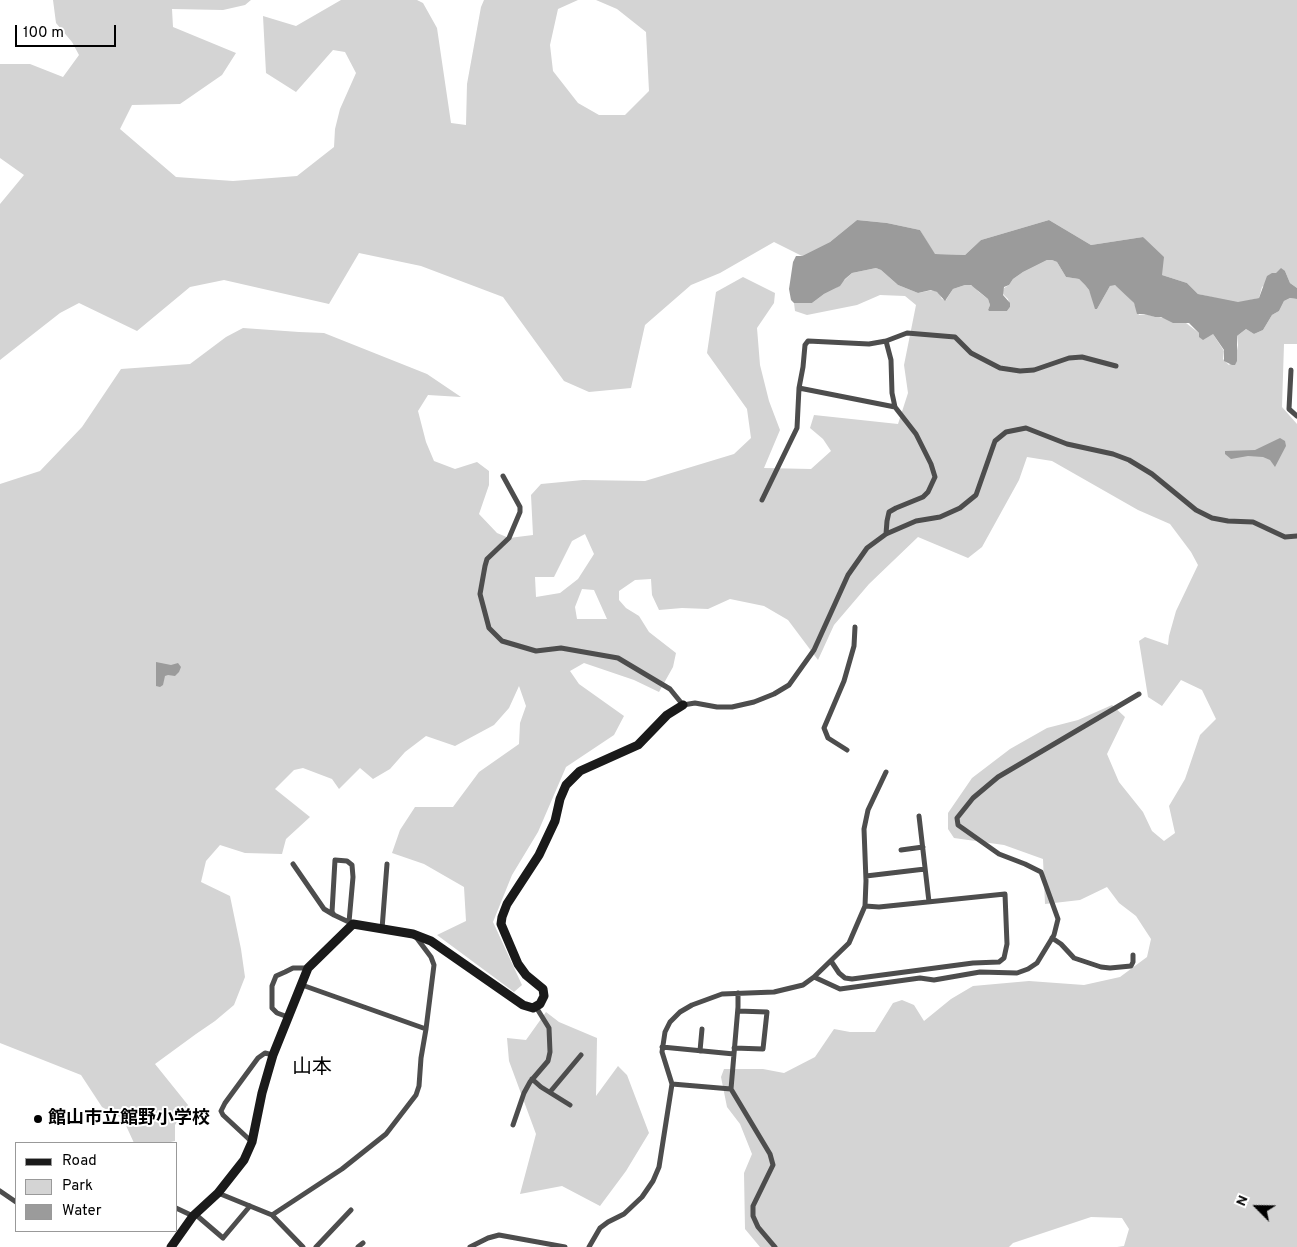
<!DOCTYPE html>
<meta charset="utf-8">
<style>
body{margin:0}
#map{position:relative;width:1297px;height:1247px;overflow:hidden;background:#fff;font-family:Overpass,sans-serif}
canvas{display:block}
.legend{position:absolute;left:15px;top:1142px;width:162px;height:90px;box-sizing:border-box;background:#fff;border:1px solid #999;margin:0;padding:6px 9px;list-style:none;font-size:15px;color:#000}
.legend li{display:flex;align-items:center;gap:10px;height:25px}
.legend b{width:25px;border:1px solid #999}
.north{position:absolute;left:1232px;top:1182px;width:50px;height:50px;-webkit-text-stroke:4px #fff;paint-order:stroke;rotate:293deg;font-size:14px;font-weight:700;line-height:20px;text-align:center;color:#000}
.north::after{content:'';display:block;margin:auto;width:18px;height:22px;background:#000;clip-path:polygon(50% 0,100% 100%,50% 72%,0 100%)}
.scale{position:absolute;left:15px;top:25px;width:101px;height:22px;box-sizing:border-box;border:2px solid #000;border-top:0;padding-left:6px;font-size:15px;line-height:18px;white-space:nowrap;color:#000;-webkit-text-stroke:4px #fff;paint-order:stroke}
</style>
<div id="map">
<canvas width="1297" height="1247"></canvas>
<ul class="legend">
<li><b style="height:6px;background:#1a1a1a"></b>Road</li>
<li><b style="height:14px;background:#d4d4d4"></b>Park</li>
<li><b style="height:14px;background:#9b9b9b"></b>Water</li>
</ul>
<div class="north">N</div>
<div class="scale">100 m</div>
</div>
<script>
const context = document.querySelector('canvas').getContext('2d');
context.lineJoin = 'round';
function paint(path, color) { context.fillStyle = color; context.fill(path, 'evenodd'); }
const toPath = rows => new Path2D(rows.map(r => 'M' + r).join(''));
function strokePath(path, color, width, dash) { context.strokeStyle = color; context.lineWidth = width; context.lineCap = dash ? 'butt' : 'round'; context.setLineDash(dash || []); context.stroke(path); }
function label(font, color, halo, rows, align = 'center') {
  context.font = font + ' Overpass,"Noto Sans JP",sans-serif'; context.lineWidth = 4; context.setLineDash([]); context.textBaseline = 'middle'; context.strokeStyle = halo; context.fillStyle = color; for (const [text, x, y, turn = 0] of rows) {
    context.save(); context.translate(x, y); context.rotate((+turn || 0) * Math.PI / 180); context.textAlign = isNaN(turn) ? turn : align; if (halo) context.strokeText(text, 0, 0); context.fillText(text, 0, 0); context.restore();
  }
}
const green = toPath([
 [53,0,251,0,245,5,223,10,172,9,173,27,236,53,222,75,180,104,132,105,120,129,176,177,233,181,297,176,334,147,335,129,340,109,356,73,345,52,333,50,296,92,266,73,263,16,296,26,341,0,417,0,423,3,437,28,451,123,466,125,467,84,481,7,484,0,578,0,558,9,550,45,553,71,578,103,599,115,625,115,649,91,646,32,617,9,596,0,1297,0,1297,288,1290,283,1285,271,1262,287,1259,298,1238,303,1198,294,1187,283,1162,275,1143,237,1091,245,1049,220,981,240,965,255,934,254,920,230,887,223,857,220,830,242,802,256,774,242,720,273,691,285,645,325,631,388,589,392,564,381,503,297,421,266,359,253,329,304,224,280,190,287,137,331,79,303,60,313,0,360,0,204,24,175,0,158,0,64,30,64,63,77,79,55,72,42,56,23],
 [1047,260,1052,260,1057,262,1066,277,1079,279,1085,285,1089,290,1097,309,1110,286,1113,284,1119,287,1134,303,1139,315,1146,314,1155,317,1159,317,1186,323,1199,333,1213,334,1224,351,1223,359,1229,365,1236,356,1238,345,1237,336,1246,329,1254,334,1263,330,1272,315,1279,311,1284,301,1290,298,1297,299,1297,344,1284,344,1282,407,1297,424,1297,1247,1117,1247,1124,1246,1129,1229,1122,1218,1091,1217,1013,1243,1009,1247,760,1247,745,1229,744,1173,752,1154,740,1124,727,1107,721,1077,724,1069,763,1069,784,1073,815,1057,834,1029,850,1032,875,1032,893,1003,902,1000,914,1005,924,1021,951,999,973,986,1029,981,1084,985,1120,977,1147,957,1151,939,1136,916,1119,903,1107,887,1080,900,1045,904,1043,859,1004,845,954,838,948,829,948,813,972,778,1010,749,1047,728,1078,720,1112,705,1125,717,1107,754,1119,782,1143,812,1152,831,1164,841,1175,833,1169,806,1185,779,1200,735,1216,719,1202,690,1181,680,1162,706,1148,697,1139,641,1145,637,1168,645,1169,636,1176,611,1198,565,1191,552,1170,524,1138,510,1052,461,1027,457,1019,480,982,547,968,558,918,537,869,584,834,625,818,660,788,620,764,606,730,599,708,609,682,608,659,610,652,595,651,579,635,580,619,591,619,600,626,608,639,616,649,632,676,653,673,667,659,692,634,680,584,663,570,671,579,684,624,716,614,735,566,767,538,832,512,875,493,922,522,985,514,992,437,935,466,921,464,887,424,864,392,853,400,830,415,807,453,807,479,772,519,744,520,723,526,706,519,686,509,708,494,725,455,746,426,736,405,752,390,769,373,779,360,768,339,789,332,779,303,768,294,770,275,789,310,817,286,839,282,854,245,853,220,845,206,861,201,882,230,896,241,949,245,977,234,1005,215,1021,196,1034,155,1064,188,1105,175,1125,175,1141,166,1143,134,1143,123,1119,102,1107,81,1075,0,1043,0,484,40,471,82,427,121,369,190,364,226,337,243,328,299,332,324,333,427,374,461,397,428,395,418,411,426,442,434,461,455,469,477,462,489,471,489,485,479,514,497,533,509,538,533,535,531,495,541,484,583,480,645,481,734,454,751,438,747,409,707,353,716,292,743,277,775,293,774,303,757,328,760,365,769,401,780,430,764,468,811,469,831,451,823,439,810,428,814,415,898,424,908,393,904,365,916,305,905,296,880,295,857,305,807,315,795,311,794,303,812,303,824,294,836,288,852,273,876,268,881,270,898,285,918,293,933,290,939,293,942,299,946,300,953,289,968,284,975,287,979,292,988,299,990,305,988,310,989,311,1007,311,1010,307,1008,299,1002,293,1004,288,1009,285,1013,279,1023,272],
 [585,534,594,554,578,579,560,593,536,597,535,577,554,577,572,541],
 [582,589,594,590,607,619,577,619,575,607],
 [546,1012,559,1022,597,1038,596,1096,618,1066,627,1075,649,1133,626,1171,600,1206,562,1186,520,1194,536,1134,509,1061,507,1038,526,1040]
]);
const water = toPath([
 [857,220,887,223,920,230,935,254,965,255,981,240,1049,220,1091,245,1143,237,1164,257,1162,275,1187,283,1198,294,1238,302,1259,298,1267,276,1272,273,1276,273,1281,268,1285,271,1290,283,1297,288,1297,299,1290,298,1284,301,1279,311,1272,315,1263,330,1254,334,1246,329,1237,336,1237,361,1235,365,1232,365,1224,361,1224,350,1213,334,1203,340,1199,337,1199,333,1189,323,1173,323,1161,317,1155,317,1144,314,1137,314,1134,303,1115,285,1110,286,1097,309,1095,309,1089,290,1085,285,1079,279,1066,277,1057,262,1052,260,1047,260,1023,272,1013,279,1009,285,1004,287,1003,295,1010,303,1010,307,1007,311,989,311,988,310,990,305,988,299,971,285,965,285,953,289,945,301,937,292,931,290,918,293,898,285,881,270,876,268,852,273,845,279,840,286,824,294,812,303,794,303,791,300,789,289,793,262,796,256,802,256,830,242],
 [1280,438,1285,441,1286,446,1275,467,1270,460,1263,457,1248,456,1231,459,1225,454,1225,451,1255,450],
 [156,662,171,665,178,663,181,667,179,672,175,676,168,675,165,676,163,685,160,687,156,686]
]);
const street = toPath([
 [1291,370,1289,409,1297,416],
 [799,388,895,407],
 [503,476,520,507,520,512,509,538,487,559,485,566,480,594,489,628,502,641,536,651,561,648,618,658,670,689,683,705,695,703,717,707,732,707,754,702,774,694,789,685,814,650,848,575,867,548,886,534,916,521,940,517,960,508,976,495,995,441,1006,432,1026,428,1067,444,1113,454,1129,460,1152,474,1196,510,1212,518,1228,521,1253,522,1285,537,1297,536],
 [762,500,797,428,799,388,803,367,805,345,808,341,869,344,886,341,907,333,955,337,971,353,1000,368,1020,371,1034,370,1069,358,1082,357,1116,366],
 [886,534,887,521,889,512,896,508,923,497,928,492,935,477,931,464,916,434,895,407,892,393,891,360,886,341],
 [847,750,828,738,824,728,844,681,854,646,855,627],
 [919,816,929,902],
 [901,850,923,847],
 [293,864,324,909,334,915],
 [866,876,925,869],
 [349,922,353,877,352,865,347,861,335,860,332,912,334,915,353,924],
 [382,929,387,864],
 [1052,938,1061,944,1074,958,1101,967,1110,968,1131,966,1133,962,1133,955],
 [831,961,839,973,845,978,852,979,973,963,999,962,1004,958,1007,944,1005,894,879,907,865,906],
 [814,977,840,989,920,978,934,980,980,972,1017,973,1028,969,1037,963,1054,935,1058,919,1041,872,1025,864,999,854,958,825,957,818,973,798,998,777,1139,694],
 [302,985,426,1029],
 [738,993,738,1007,731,1089,770,1154,773,1165,753,1206,753,1216,758,1227,775,1247],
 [288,1017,277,1013,272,1008,272,986,276,976,285,972,293,968,308,968],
 [662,1047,734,1054],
 [734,1048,763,1049,767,1012,738,1011],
 [700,1051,702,1029],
 [532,1079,541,1087,570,1105],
 [672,1084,731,1089],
 [550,1092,581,1055],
 [513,1125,524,1093,530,1082,548,1061,550,1052,549,1028,536,1007],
 [252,1142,223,1115,221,1111,225,1103,258,1058,265,1053,273,1055],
 [0,1191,16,1202],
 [218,1193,272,1215,303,1247],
 [176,1208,193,1216],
 [195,1214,223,1238,250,1206],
 [272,1215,342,1169,386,1134,416,1095,419,1086,421,1058,426,1029,434,965,431,957,416,937],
 [316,1247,351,1210],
 [358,1247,363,1243],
 [470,1247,488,1238,499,1235,565,1247],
 [589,1247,600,1228,608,1222,624,1214,642,1197,653,1181,659,1167,672,1084,662,1052,665,1032,670,1022,680,1012,692,1005,722,994,774,992,803,985,814,977,849,943,865,906,866,881,864,829,868,810,886,772]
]);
const secondary = toPath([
 [171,1247,193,1216,218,1193,244,1160,252,1142,262,1093,273,1055,308,968,353,924,413,934,431,941,523,1005,533,1008,540,1004,544,996,543,989,526,975,518,964,501,924,502,917,507,904,539,855,555,821,560,799,566,785,580,771,638,745,667,715,683,705]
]);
const markers = [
 [38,1119,5,"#000"]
];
const poiNames = [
 ["館山市立館野小学校",48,1119]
];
const quarterNames = [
 ["山本",312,1069]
];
paint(green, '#d4d4d4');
paint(water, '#9b9b9b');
strokePath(street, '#4d4d4d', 5);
strokePath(secondary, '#1a1a1a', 9);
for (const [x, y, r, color] of markers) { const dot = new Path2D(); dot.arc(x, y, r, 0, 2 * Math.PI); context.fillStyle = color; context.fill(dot); strokePath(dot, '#fff', 2); }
label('bold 18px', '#000', '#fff', poiNames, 'left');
label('20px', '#000', '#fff', quarterNames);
</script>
